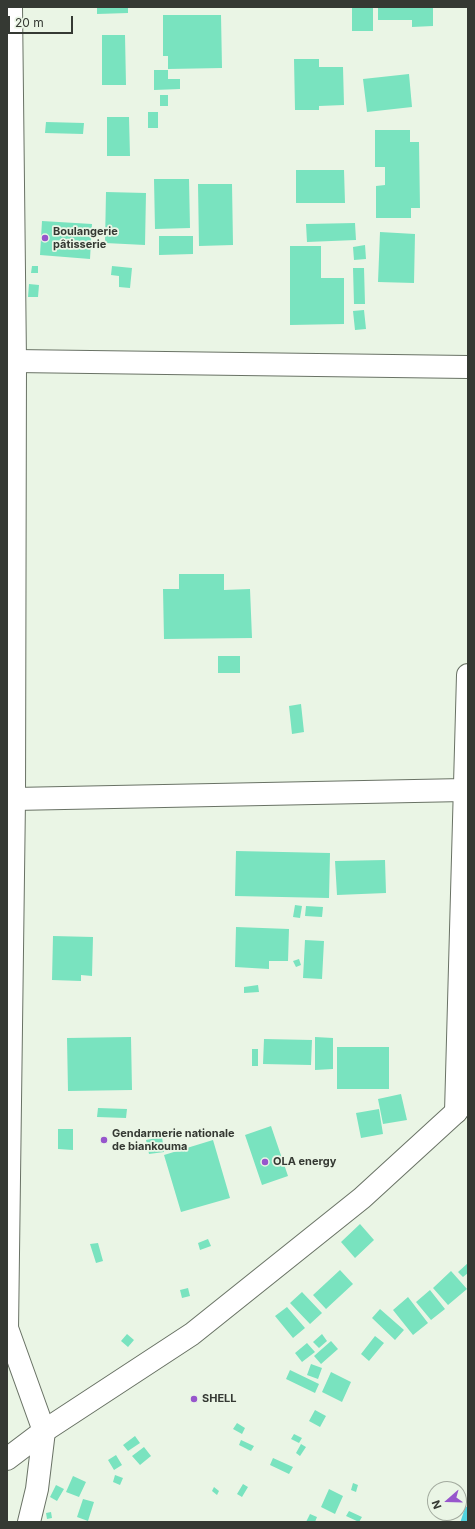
<!DOCTYPE html>
<meta charset="utf-8">
<style>
body{margin:0}
#map{position:relative;width:475px;height:1529px;overflow:hidden;background:#eaf5e5;font-family:Inter,sans-serif}
canvas{display:block}
.frame{position:absolute;inset:0;border:8px solid #353933;pointer-events:none}
.north{position:absolute;left:427px;top:1481px;width:40px;height:40px;box-sizing:border-box;background:#eaf5e5;border:1px solid #a2aa9e;border-radius:50%;rotate:250deg;font-size:11px;font-weight:700;line-height:16px;text-align:center;color:#353933}
.north::after{content:'';display:block;margin:auto;width:14px;height:18px;background:#9756cc;clip-path:polygon(50% 0,100% 100%,50% 72%,0 100%)}
.scale{position:absolute;left:8px;top:16px;width:65px;height:18px;box-sizing:border-box;border:2px solid #353933;border-top:0;padding-left:5px;font-size:12px;line-height:14px;white-space:nowrap;color:#353933;-webkit-text-stroke:3px #eaf5e5;paint-order:stroke}
</style>
<div id="map">
<canvas width="475" height="1529"></canvas>
<div class="frame"></div>
<div class="north">N</div>
<div class="scale">20 m</div>
</div>
<script>
const context = document.querySelector('canvas').getContext('2d');
context.lineJoin = 'round';
const toPath = rows => new Path2D(rows.map(r => 'M' + r).join(''));
function strokePath(path, color, width, dash) { context.strokeStyle = color; context.lineWidth = width; context.lineCap = dash ? 'butt' : 'round'; context.setLineDash(dash || []); context.stroke(path); }
function paint(path, color) { context.fillStyle = color; context.fill(path, 'evenodd'); }
function label(font, color, halo, rows, align = 'center') {
  context.font = font + ' Inter,sans-serif'; context.lineWidth = 3.5; context.setLineDash([]); context.textBaseline = 'middle'; context.strokeStyle = halo; context.fillStyle = color; for (const [text, x, y, turn = 0] of rows) {
    context.save(); context.translate(x, y); context.rotate((+turn || 0) * Math.PI / 180); context.textAlign = isNaN(turn) ? turn : align; if (halo) context.strokeText(text, 0, 0); context.fillText(text, 0, 0); context.restore();
  }
}
const stream = toPath([
 [464,1522,468,1510]
]);
const building = toPath([
 [97,7,128,7,128,13,97,14],
 [352,7,373,7,373,31,352,31],
 [378,7,433,7,433,26,412,27,412,20,378,20],
 [163,15,221,15,222,68,168,69,168,56,163,56],
 [102,35,125,35,126,85,102,85],
 [294,59,319,59,319,67,343,67,344,105,319,106,319,110,295,110],
 [154,70,168,70,168,79,180,79,180,89,154,90],
 [409,74,412,107,367,112,363,79],
 [160,95,168,95,168,106,160,106],
 [148,112,158,112,158,128,148,128],
 [107,117,129,117,130,156,107,156],
 [46,122,84,123,83,134,45,133],
 [375,130,410,130,410,142,419,142,420,208,411,208,411,218,376,218,376,186,385,185,385,167,375,167],
 [296,170,344,170,345,203,296,203],
 [154,179,189,179,190,228,155,229],
 [198,184,232,184,233,245,199,246],
 [106,192,146,193,145,245,105,243],
 [42,221,92,224,90,259,40,255],
 [355,223,356,240,307,242,306,224],
 [380,232,415,234,414,283,378,282],
 [159,236,193,236,193,254,159,255],
 [365,245,366,259,354,260,353,247],
 [290,246,321,246,321,278,344,278,344,324,290,325],
 [32,266,38,266,38,273,31,273],
 [112,266,132,268,130,288,119,287,119,276,111,275],
 [353,268,364,268,365,304,354,304],
 [29,284,39,285,38,297,28,297],
 [364,310,366,329,355,330,353,311],
 [179,574,224,574,224,590,250,589,252,638,164,639,163,589,179,589],
 [218,656,240,656,240,673,218,673],
 [301,704,304,732,292,734,289,706],
 [236,851,330,853,329,898,235,896],
 [385,860,386,893,337,895,335,861],
 [295,905,302,906,300,918,293,917],
 [306,906,323,907,322,917,305,916],
 [236,927,289,929,288,961,269,961,269,969,235,967],
 [53,936,93,937,92,976,81,975,81,981,52,980],
 [305,940,324,941,322,979,303,978],
 [299,959,301,965,296,967,293,961],
 [258,985,259,992,244,993,244,987],
 [131,1037,132,1090,68,1091,67,1038],
 [315,1037,333,1038,333,1069,315,1070],
 [264,1039,312,1040,311,1065,263,1064],
 [337,1047,389,1047,389,1089,337,1089],
 [252,1049,258,1049,258,1066,252,1066],
 [401,1094,407,1120,383,1124,378,1099],
 [98,1108,127,1109,126,1118,97,1117],
 [379,1109,383,1134,361,1138,356,1113],
 [271,1126,288,1176,262,1185,245,1135],
 [58,1129,73,1129,73,1150,58,1149],
 [162,1137,164,1152,149,1154,146,1140],
 [213,1140,230,1198,181,1212,164,1155],
 [360,1224,374,1240,355,1258,341,1242],
 [208,1239,211,1246,200,1250,198,1243],
 [98,1243,103,1261,96,1263,90,1244],
 [468,1263,468,1273,463,1277,458,1272],
 [340,1270,353,1284,326,1309,313,1295],
 [451,1271,467,1289,448,1305,433,1288],
 [188,1288,190,1296,182,1298,180,1290],
 [430,1290,445,1309,431,1320,416,1302],
 [302,1292,322,1313,310,1324,290,1303],
 [408,1297,428,1323,413,1335,393,1310],
 [287,1307,305,1328,293,1338,275,1316],
 [380,1309,404,1330,395,1340,372,1318],
 [127,1334,134,1340,128,1347,121,1341],
 [322,1334,327,1341,319,1348,313,1342],
 [375,1336,384,1343,369,1361,361,1354],
 [331,1341,338,1349,321,1364,314,1356],
 [307,1343,315,1352,302,1362,295,1353],
 [311,1364,322,1368,318,1379,307,1375],
 [290,1370,319,1384,315,1393,286,1379],
 [331,1372,351,1382,342,1402,322,1392],
 [315,1410,326,1416,320,1427,309,1421],
 [237,1423,245,1428,242,1434,233,1429],
 [294,1434,302,1438,299,1443,291,1439],
 [135,1436,140,1443,128,1451,123,1445],
 [241,1440,254,1446,251,1451,239,1445],
 [301,1444,306,1447,300,1456,296,1453],
 [144,1447,151,1456,140,1465,132,1456],
 [116,1455,122,1465,114,1470,108,1460],
 [273,1458,293,1467,289,1474,270,1465],
 [115,1475,123,1478,120,1485,113,1482],
 [73,1476,86,1482,79,1497,66,1492],
 [353,1483,358,1485,356,1492,351,1490],
 [243,1484,248,1487,242,1497,237,1494],
 [56,1485,64,1489,57,1501,50,1497],
 [214,1487,219,1491,217,1495,212,1491],
 [329,1489,343,1496,335,1514,321,1507],
 [83,1499,94,1502,88,1521,77,1517],
 [349,1511,362,1517,359,1522,346,1516],
 [51,1512,52,1518,47,1519,46,1513],
 [310,1514,317,1517,315,1522,306,1522]
]);
const street = toPath([
 [15,361,468,367],
 [14,799,464,790],
 [456,1112,468,675]
]);
const secondary = toPath([
 [7,1328,44,1431,37,1489,29,1522],
 [7,1329,14,799,15,361,11,7]
]);
const primary = toPath([
 [7,1459,44,1431,192,1334,362,1198,456,1112,468,1097]
]);
const markers = [
 [45,238,4,"#9756cc"],
 [104,1140,4,"#9756cc"],
 [265,1162,4,"#9756cc"],
 [194,1399,4,"#9756cc"]
];
const poiNames = [
 ["Boulangerie",53,232],
 ["pâtisserie",53,245],
 ["Gendarmerie nationale",112,1134],
 ["de biankouma",112,1147],
 ["OLA energy",273,1162],
 ["SHELL",202,1399]
];
strokePath(stream, '#53d3df', 7);
paint(building, '#79e3bf');
strokePath(street, '#697265', 24);
strokePath(secondary, '#697265', 24);
strokePath(primary, '#697265', 24);
strokePath(street, '#fff', 22);
strokePath(secondary, '#fff', 22);
strokePath(primary, '#fff', 22);
for (const [x, y, r, color] of markers) { const dot = new Path2D(); dot.arc(x, y, r, 0, 2 * Math.PI); context.fillStyle = color; context.fill(dot); strokePath(dot, '#eaf5e5', 1.5); }
label('bold 11px', '#353933', '#eaf5e5', poiNames, 'left');
</script>
